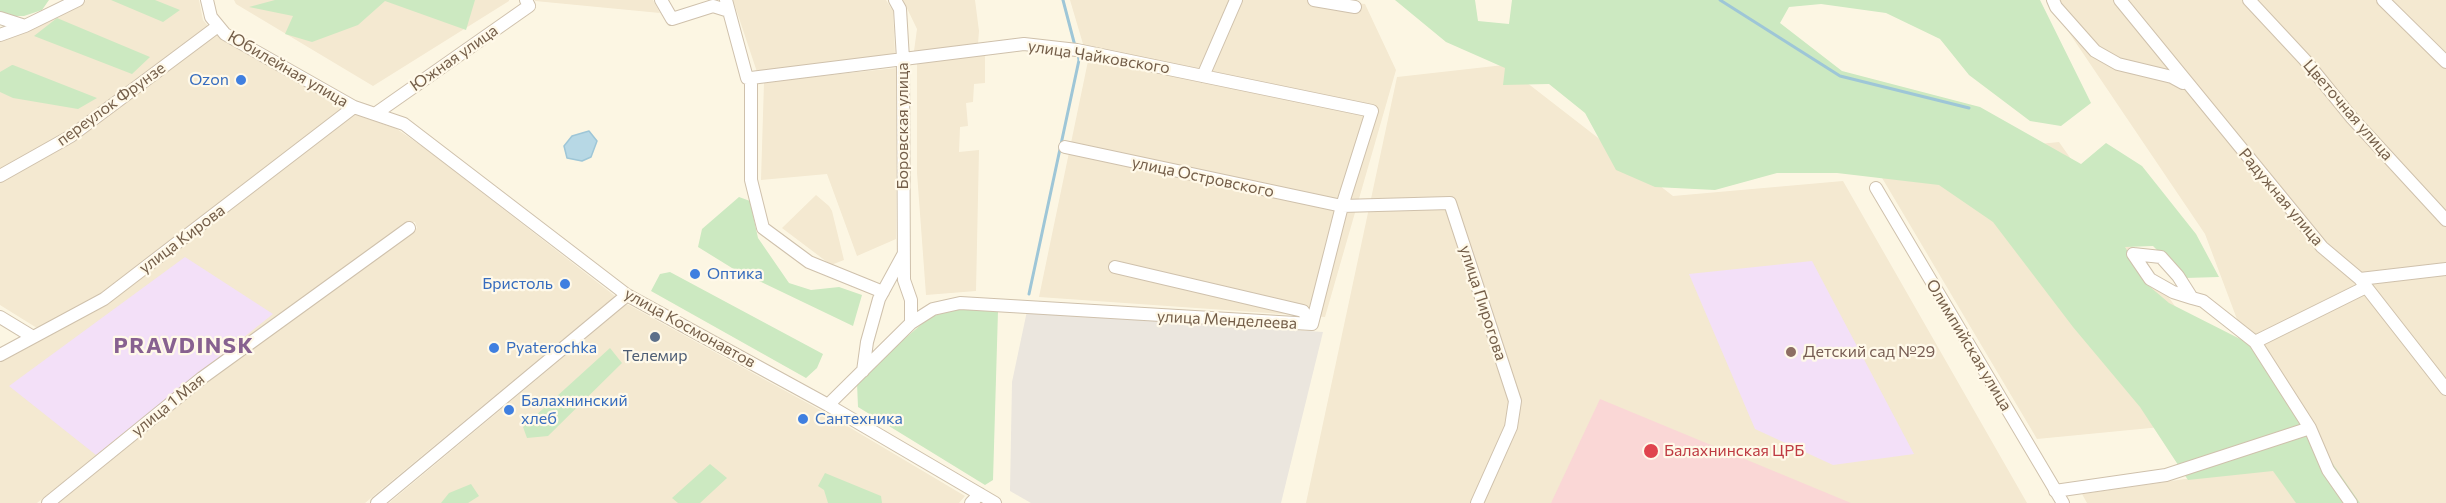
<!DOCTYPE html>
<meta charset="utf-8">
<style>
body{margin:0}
canvas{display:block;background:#fcf6e3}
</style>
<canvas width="2446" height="503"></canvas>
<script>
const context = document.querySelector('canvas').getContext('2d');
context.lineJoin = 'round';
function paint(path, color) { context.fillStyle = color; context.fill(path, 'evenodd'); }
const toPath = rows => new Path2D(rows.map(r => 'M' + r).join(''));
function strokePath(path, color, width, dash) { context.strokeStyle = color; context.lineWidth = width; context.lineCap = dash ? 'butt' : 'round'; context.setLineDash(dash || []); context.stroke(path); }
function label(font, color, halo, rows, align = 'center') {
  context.font = font + ' Commissioner,sans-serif'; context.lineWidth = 4.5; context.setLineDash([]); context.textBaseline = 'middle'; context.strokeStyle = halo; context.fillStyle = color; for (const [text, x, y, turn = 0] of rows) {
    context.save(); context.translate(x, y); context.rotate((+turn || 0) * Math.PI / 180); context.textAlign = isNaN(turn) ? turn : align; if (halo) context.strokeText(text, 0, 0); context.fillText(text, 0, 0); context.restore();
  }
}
const residential = toPath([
 [86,0,199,0,203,20,209,27,66,134,0,170,0,41,75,8],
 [234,0,509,0,509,1,373,86,236,4],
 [535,0,653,0,660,13,535,1],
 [733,0,886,0,893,11,895,55,757,72],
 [903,0,975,0,979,31,978,44,914,51,917,29],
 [1070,0,1330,0,1365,4,1396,70,1325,317,1039,297,1088,61],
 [2047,0,2446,0,2446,503,2323,503,2288,455,2205,234],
 [215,34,343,109,99,295,37,328,0,305,0,182],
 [985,54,985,83,974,84,973,102,966,103,968,126,960,127,959,152,979,150,976,291,926,295,917,173,917,61],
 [1504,65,1673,196,1843,181,2027,503,1306,503,1397,77],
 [896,68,896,239,857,256,827,174,761,180,764,82],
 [354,114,397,129,426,149,615,296,365,503,59,503,207,382,417,228,415,222,407,223,197,374,37,503,0,503,0,362,84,316],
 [2059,142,2254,418,2037,439,1872,161],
 [816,195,829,206,832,211,844,260,831,265,782,228],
 [627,304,822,411,965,496,959,503,389,503],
 [2274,466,2300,503,2087,503,2082,494]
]);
const industrial = toPath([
 [1027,311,1323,332,1281,503,1031,503,1010,491,1012,382]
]);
const education = toPath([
 [185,257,273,314,96,455,9,386],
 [1812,261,1914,454,1833,465,1755,429,1689,274]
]);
const medical = toPath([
 [1600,399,1851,503,1551,503]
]);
const green = toPath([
 [0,0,49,0,42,10,24,16,8,16,0,13],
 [111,0,155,0,180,10,163,22],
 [275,0,475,0,466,30,385,1,358,25,312,42,285,34,293,16,249,7],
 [1395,0,1475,0,1478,21,1509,24,1512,0,2040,0,2091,103,2061,126,2030,121,1969,75,1940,39,1886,13,1821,4,1789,7,1780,23,1842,71,1980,107,2081,164,2106,143,2142,166,2196,234,2219,277,2185,278,2153,246,2125,247,2149,286,2169,303,2250,344,2360,503,2296,503,2273,471,2188,480,2140,407,2073,327,1993,222,1939,185,1837,173,1777,173,1715,190,1655,187,1616,170,1585,113,1549,84,1503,85,1505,68,1446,42],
 [57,18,150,57,132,74,34,36],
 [12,65,13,65,97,98,78,109,13,98,0,92,0,72],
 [739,197,750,201,758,238,789,283,811,290,839,287,862,295,853,326,732,268,698,247,702,229],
 [670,272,823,354,817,368,806,378,651,291,660,274],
 [960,308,998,311,993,480,985,485,858,407,857,383,889,352,930,317],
 [610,348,622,363,548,436,527,438,523,427],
 [710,464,727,478,700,503,678,503,672,498],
 [825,473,881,496,882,503,828,503,824,490,818,486],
 [471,484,479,496,468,503,441,503,449,493]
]);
const water = toPath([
 [589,131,597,141,591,157,582,161,567,158,564,146,572,136,589,131]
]);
const stream = toPath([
 [1063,0,1075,46],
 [1720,0,1840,76,1969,108],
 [1029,294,1079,60,1078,55]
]);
const minor = toPath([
 [207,0,211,17,225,34,354,107,404,124,627,295,828,405,995,503],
 [661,0,672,19,713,6,729,11],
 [726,0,747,78,751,78,751,180,763,228,809,262,883,292],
 [1314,0,1355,7],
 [2053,0,2056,7,2095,51,2118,64,2172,77,2183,83],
 [2120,0,2322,247,2360,279,2446,389],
 [2249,0,2305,60,2352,118,2446,220],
 [2383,0,2446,62],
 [0,18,25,26],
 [0,35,25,26,78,0],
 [1203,76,1236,0],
 [751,78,1024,44,1077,50,1372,111,1342,206,1312,324],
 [375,114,529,6,526,0],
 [1065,147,1342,206,1450,203,1515,401,1511,427,1477,503],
 [0,176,71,136,218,26],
 [1876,188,2063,503],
 [2133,254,2161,257,2178,276,2192,298,2173,292,2150,279,2133,254],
 [1115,267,1303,311,1312,324],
 [2360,279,2446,269],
 [2192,298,2203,301,2255,342,2310,428,2328,470,2351,503],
 [0,317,33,337],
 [911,323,933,309,960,303,1312,324],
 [2255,342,2366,287],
 [0,355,104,299,354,107],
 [863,371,867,342,879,299,903,255],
 [828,405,911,323,911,300,904,280,903,59,900,9,895,0],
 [2055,491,2166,475,2310,428],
 [48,503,202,378,409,228],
 [377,503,627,295],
 [971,503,980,494]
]);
const markers = [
 [241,80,6,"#3f7fe0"],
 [695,274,6,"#3f7fe0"],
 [565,284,6,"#3f7fe0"],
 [655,337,6,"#5c6f8a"],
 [494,348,6,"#3f7fe0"],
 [1791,352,6,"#8d6e63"],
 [509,410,6,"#3f7fe0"],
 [803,419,6,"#3f7fe0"],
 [1651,451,8,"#e0444e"]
];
const streetNames = [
 ["улица Чайковского",1099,57,9],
 ["Южная улица",454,58,-35],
 ["Юбилейная улица",288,69,30],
 ["переулок Фрунзе",111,104,-36],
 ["Цветочная улица",2348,110,49],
 ["Боровская улица",903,126,-90],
 ["улица Островского",1203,177,12],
 ["Радужная улица",2281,197,50],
 ["улица Кирова",182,239,-37],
 ["улица Пирогова",1483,303,72],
 ["улица Менделеева",1227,320,3],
 ["улица Космонавтов",690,328,29],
 ["Олимпийская улица",1969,345,59],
 ["улица 1 Мая",168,405,-39]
];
const shopNames = [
 ["Ozon",229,80,"right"],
 ["Оптика",707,274],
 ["Бристоль",553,284,"right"],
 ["Pyaterochka",506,348],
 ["Балахнинский",521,401],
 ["хлеб",521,419],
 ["Сантехника",815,419]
];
const educationNames = [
 ["Детский сад №29",1803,352]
];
const serviceNames = [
 ["Телемир",655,356]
];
const healthNames = [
 ["Балахнинская ЦРБ",1664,451]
];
const districtNames = [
 ["PRAVDINSK",184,346]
];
paint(residential, '#f4e9d1');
paint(industrial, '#ebe6de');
paint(education, '#f3e0f8');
paint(medical, '#fad7d6');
paint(green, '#cce9c1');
paint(water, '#b7d8e5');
strokePath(water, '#9ec6d7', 1.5);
strokePath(stream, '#9ec6d7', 3);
strokePath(minor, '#cfc1ac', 14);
strokePath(minor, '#fff', 12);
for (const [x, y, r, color] of markers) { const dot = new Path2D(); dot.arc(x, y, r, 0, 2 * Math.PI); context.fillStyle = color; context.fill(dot); strokePath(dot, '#fff9e9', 2); }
label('16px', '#745e49', '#fff9e9', streetNames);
label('16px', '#366cbe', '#fff9e9', shopNames, 'left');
label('16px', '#785e54', '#fff9e9', educationNames, 'left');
label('16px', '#4e5e75', '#fff9e9', serviceNames);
label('16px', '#be3a42', '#fff9e9', healthNames, 'left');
context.letterSpacing = '1.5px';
label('bold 22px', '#876190', '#fff9e9', districtNames);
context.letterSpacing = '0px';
</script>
